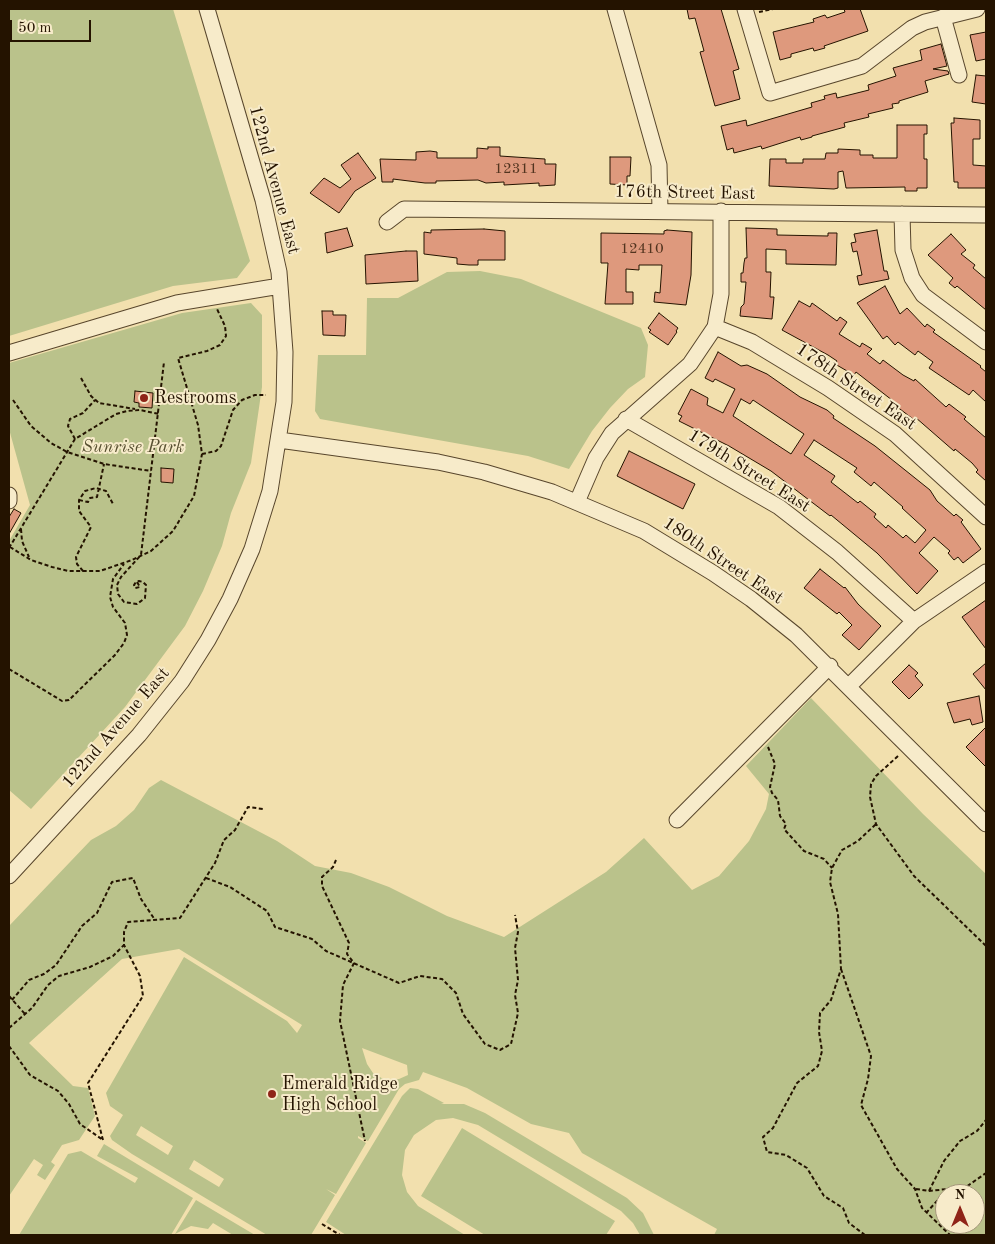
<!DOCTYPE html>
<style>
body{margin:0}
#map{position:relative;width:995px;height:1244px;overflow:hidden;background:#f2e0ae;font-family:"Old Standard TT",serif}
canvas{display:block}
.frame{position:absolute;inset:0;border:10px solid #241300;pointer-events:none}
.north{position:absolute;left:935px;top:1184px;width:50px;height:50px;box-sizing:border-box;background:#f7ebca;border:1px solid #a39579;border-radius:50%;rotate:0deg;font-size:14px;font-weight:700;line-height:20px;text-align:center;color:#241300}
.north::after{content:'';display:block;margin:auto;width:18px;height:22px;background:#8f2418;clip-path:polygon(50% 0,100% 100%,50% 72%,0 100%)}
.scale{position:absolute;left:10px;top:20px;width:81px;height:22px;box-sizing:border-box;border:2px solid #241300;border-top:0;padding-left:6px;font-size:15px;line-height:18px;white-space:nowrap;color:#241300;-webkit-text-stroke:4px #f7ebca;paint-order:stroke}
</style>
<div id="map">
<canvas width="995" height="1244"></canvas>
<div class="frame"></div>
<div class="north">N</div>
<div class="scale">50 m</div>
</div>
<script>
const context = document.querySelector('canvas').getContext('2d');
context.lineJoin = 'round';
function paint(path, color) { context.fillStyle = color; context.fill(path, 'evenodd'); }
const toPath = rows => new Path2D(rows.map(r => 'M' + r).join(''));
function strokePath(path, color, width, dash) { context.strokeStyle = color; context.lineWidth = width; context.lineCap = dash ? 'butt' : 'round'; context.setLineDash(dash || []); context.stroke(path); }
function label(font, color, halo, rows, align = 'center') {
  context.font = font + ' "Old Standard TT",serif'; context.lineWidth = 4; context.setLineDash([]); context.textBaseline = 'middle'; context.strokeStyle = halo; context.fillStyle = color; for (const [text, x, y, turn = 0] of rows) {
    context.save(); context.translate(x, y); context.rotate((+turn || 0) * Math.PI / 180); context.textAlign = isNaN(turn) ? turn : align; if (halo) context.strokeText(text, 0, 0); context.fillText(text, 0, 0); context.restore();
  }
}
const green = toPath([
 [9,9,173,9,250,261,237,278,173,286,9,336],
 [480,271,521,279,641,328,648,345,645,377,628,389,610,408,592,431,569,469,528,456,320,419,315,411,318,355,366,355,367,298,398,298,447,272],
 [251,303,262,315,262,387,251,463,231,513,222,546,203,591,185,626,125,707,31,809,9,790,9,541,30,505,9,429,9,363,182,313],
 [811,698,923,814,986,874,986,1235,714,1235,717,1229,582,1153,569,1133,531,1124,467,1088,423,1072,419,1080,405,1084,399,1089,368,1141,358,1136,358,1138,366,1143,336,1194,326,1189,335,1195,311,1235,267,1235,132,1154,112,1140,110,1136,123,1115,110,1106,106,1093,184,957,287,1021,297,1033,302,1025,179,949,122,959,29,1043,73,1086,88,1088,95,1116,79,1140,62,1145,51,1162,55,1165,45,1180,37,1175,43,1165,34,1159,9,1196,9,926,91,840,116,826,134,810,149,788,161,780,277,841,315,866,351,873,389,887,447,916,504,937,606,872,644,838,692,890,719,876,749,841,766,809,769,794,746,766],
 [362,1048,407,1065,408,1075,399,1079,385,1080,373,1073,367,1064],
 [141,1126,173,1146,168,1155,136,1135],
 [194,1160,224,1179,219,1187,189,1169],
 [945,1194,975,1194,975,1224,945,1224],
 [410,1088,418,1089,444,1103,441,1104,464,1104,485,1113,627,1198,643,1213,654,1235,640,1235,633,1223,621,1211,478,1125,453,1118,436,1120,414,1135,405,1150,402,1175,407,1192,418,1206,465,1235,346,1235,326,1222,402,1096],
 [462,1128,615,1221,606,1235,485,1235,421,1196],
 [104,1144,193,1198,171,1235,19,1235,68,1154,81,1151,135,1183,138,1178,97,1156],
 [196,1200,255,1235,233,1235,213,1223,208,1229,191,1226,175,1234]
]);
const building = toPath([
 [687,9,721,9,739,69,733,71,740,99,715,106,700,52,704,51,695,18,689,19,687,9],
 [844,9,860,9,868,31,824,46,825,48,814,51,813,48,791,54,791,57,780,60,773,32,814,22,813,19,825,15,827,18,845,12,844,9],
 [986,32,986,59,976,61,970,35,986,32],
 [941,44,947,66,933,69,948,71,949,74,925,81,928,92,899,101,899,103,892,104,893,108,868,114,869,117,844,123,845,127,812,136,812,137,801,140,800,137,762,149,761,146,734,153,733,148,727,150,721,126,746,120,747,126,812,107,811,103,825,99,824,96,836,93,837,98,869,90,868,85,896,76,893,68,922,60,920,50,941,44],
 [976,75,986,76,986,104,972,102,976,75],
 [954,118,980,120,980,139,973,139,973,165,986,166,986,188,958,188,958,182,954,182,951,123,954,123,954,118],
 [897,125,927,125,927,134,924,134,924,159,927,159,927,188,917,188,917,191,905,191,905,187,846,188,843,171,838,172,838,188,834,189,769,186,770,159,786,159,786,163,803,163,803,159,825,159,826,153,838,153,838,149,860,150,860,155,873,155,873,158,897,158,897,125],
 [488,147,500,147,500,156,545,159,545,164,556,164,555,185,539,186,539,183,504,185,504,182,486,183,478,180,436,181,436,183,425,183,393,179,393,182,382,182,380,159,416,160,416,152,430,151,437,152,437,158,477,158,477,148,488,149,488,147],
 [358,153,376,178,355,191,339,213,310,193,324,178,340,188,351,179,341,165,358,153],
 [610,157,631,157,630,176,627,176,627,185,610,184,610,157],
 [347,228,353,246,327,253,325,233,347,228],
 [746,228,777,229,777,235,828,236,828,233,837,233,836,265,786,264,786,250,766,249,766,272,771,272,770,297,774,297,772,319,740,316,741,307,744,304,746,282,741,282,741,273,743,273,744,263,745,258,747,258,746,228],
 [484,229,505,231,505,260,478,260,478,265,469,265,457,264,457,258,424,254,424,232,431,233,431,230,484,229],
 [667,230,692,232,691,275,686,305,654,302,655,292,660,293,662,265,639,265,639,270,626,269,626,292,633,292,633,304,605,304,608,263,601,263,601,233,664,234,664,231,667,230],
 [877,230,884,271,887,271,889,279,859,285,857,276,862,275,857,251,853,252,851,243,856,242,854,234,877,230],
 [951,234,966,250,961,254,975,265,973,268,986,279,986,310,957,286,955,288,949,283,953,278,928,255,951,234],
 [406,251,417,251,418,281,366,284,365,255,406,251],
 [885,286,900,314,907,308,925,327,927,324,935,330,933,332,981,366,980,367,986,372,986,402,973,390,969,395,929,368,933,362,918,351,915,355,898,342,895,345,887,336,883,339,857,303,885,286],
 [799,301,810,307,812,303,837,321,840,317,847,322,839,334,860,347,862,343,872,349,867,354,880,364,883,360,903,375,914,381,915,379,946,407,949,404,966,417,964,419,986,438,986,481,976,472,978,470,972,463,955,449,954,451,915,417,913,419,896,406,897,404,856,372,854,375,835,364,837,361,828,355,782,330,799,301],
 [322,311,333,311,333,315,346,315,345,336,323,335,322,311],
 [659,313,678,328,676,331,677,332,668,345,649,332,651,330,648,328,659,313],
 [718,352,741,366,747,365,767,374,800,397,827,410,834,416,833,418,875,446,930,490,937,501,954,516,956,514,963,520,961,522,981,549,963,563,958,557,954,560,948,553,950,551,934,537,919,553,938,571,917,594,877,553,831,515,830,516,771,471,729,446,679,421,682,416,678,414,691,389,708,398,707,405,723,413,735,389,715,379,713,382,705,378,718,352],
 [741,399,750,404,753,400,804,434,791,454,733,416,741,399],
 [814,440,857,468,854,472,871,486,874,482,903,507,902,508,926,530,915,543,906,535,903,538,888,525,886,528,874,517,876,514,860,501,858,503,831,482,835,476,804,455,814,440],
 [135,391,153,393,152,408,139,407,139,403,134,402,135,391],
 [629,451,695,484,683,509,617,476,629,451],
 [161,468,174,469,173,483,161,482,161,468],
 [14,509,21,513,9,534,9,517,14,509],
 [820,569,844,588,845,587,858,604,881,626,859,650,842,635,852,625,839,612,837,614,804,588,820,569],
 [986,600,986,649,962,617,986,600],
 [986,663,986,690,973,674,986,663],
 [909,665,918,673,915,676,923,685,909,699,892,682,909,665],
 [979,696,983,722,972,725,970,719,954,723,947,703,979,696],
 [986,727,986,767,966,747,986,727]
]);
const path = toPath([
 [759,12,773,9],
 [81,378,91,396,99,403,135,409],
 [13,400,31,426,51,443,67,452,104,464,151,471],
 [75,439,68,426,70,419,83,413,95,400],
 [202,454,216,451,221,446,233,410,242,400,255,395,266,395],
 [79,500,88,502,90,498,97,497,104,464],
 [21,529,22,541,29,557],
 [10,547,31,560,52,567,68,571,100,571,132,560,151,551,173,531,194,496,202,454,198,425,178,358,207,351,220,345,226,336,225,326,217,309],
 [9,548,75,439,116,414,127,411,140,410,159,414],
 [83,571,77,564,76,557,91,527,79,511,79,500,85,491,96,488,106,491,113,504],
 [137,582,140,587,135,588,134,585,136,582,139,581,143,582,146,585,145,598,137,604,124,602,118,594,117,585,121,577,141,555,164,362],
 [9,669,62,701,69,700,115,655,124,643,127,635,125,623,113,607,110,597,113,579,124,564],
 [768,747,775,764,770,787,772,793,778,800,780,816,786,824,784,829,804,851,824,859,832,868],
 [898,756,876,776,871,784,870,797,876,824,914,876,986,946],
 [336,860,333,867,322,877,322,886,349,943,347,954,354,963,343,985,340,1021,365,1141],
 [206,878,230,887,267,911,275,927,312,939,326,951,399,983,420,976,442,979,456,993,463,1014,485,1044,500,1050,511,1044,518,1013,515,995,518,980,515,948,518,932,515,915],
 [841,969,871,1056,868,1079,861,1105,897,1169,915,1189,922,1208,950,1235],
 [9,996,25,1014],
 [12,1000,29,980,44,974,56,965,82,926,97,913,112,882,133,878,141,899,155,920],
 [9,1028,32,1008,48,985,59,976,90,967,113,956,124,945,124,932,128,922,180,918,215,863,224,840,235,830,248,807,263,809],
 [9,1046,30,1075,58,1091,69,1104,80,1124,103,1140],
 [103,1140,88,1083,143,996,140,976,124,945],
 [916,1189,929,1191,966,1187,986,1173],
 [929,1191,944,1161,960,1141,977,1131,986,1120],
 [926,1213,948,1189],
 [322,1224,340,1235],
 [865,1235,849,1223,843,1208,824,1196,807,1168,786,1155,767,1152,763,1137,773,1128,797,1083,818,1066,822,1051,819,1032,820,1013,831,1000,841,969,838,914,830,882,832,868,842,850,858,841,876,824]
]);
const minor = toPath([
 [615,9,659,165,660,211],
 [745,9,770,93,862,66,912,28,925,22,977,9],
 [943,17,959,75],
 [902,214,903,250,912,278,923,295,986,342],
 [387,222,404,209,986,215],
 [715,327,752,342,828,388,895,434,986,517],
 [9,353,177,303,280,286],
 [626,419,779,507,837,552,914,621],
 [279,440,438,462,484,472,552,492,644,531,713,573,751,599,796,635,986,824],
 [9,495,9,501],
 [577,502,596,458,612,433,690,364,715,327,721,294,721,211],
 [849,686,914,621,986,572],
 [677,820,830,666],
 [9,876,139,735,182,681,208,640,230,599,252,549,270,491,284,402,285,352,279,272,263,200,207,9]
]);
const markers = [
 [144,398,5,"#8f2418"],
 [272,1094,5,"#8f2418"]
];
const numberNames = [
 ["12311",516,169],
 ["12410",642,249]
];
const streetNames = [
 ["122nd Avenue East",274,180,75],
 ["176th Street East",685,193,1],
 ["178th Street East",856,387,34],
 ["179th Street East",749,471,32],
 ["180th Street East",723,561,34],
 ["122nd Avenue East",116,728,-49]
];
const poiNames = [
 ["Restrooms",154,398],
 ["Emerald Ridge",282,1084],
 ["High School",282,1105]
];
const parkNames = [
 ["Sunrise Park",133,447]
];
paint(green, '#bac28b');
paint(building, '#de997d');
strokePath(building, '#241300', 1);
strokePath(minor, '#58462c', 17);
strokePath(path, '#241300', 2, [4, 2.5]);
strokePath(minor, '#f7ebca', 15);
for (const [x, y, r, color] of markers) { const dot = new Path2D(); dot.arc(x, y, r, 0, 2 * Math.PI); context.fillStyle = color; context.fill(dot); strokePath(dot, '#f7ebca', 2); }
label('15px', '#52341f', null, numberNames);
label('18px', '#241300', '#f7ebca', streetNames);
label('18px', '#241300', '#f7ebca', poiNames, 'left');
label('italic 18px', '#585031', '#f7ebca', parkNames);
</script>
